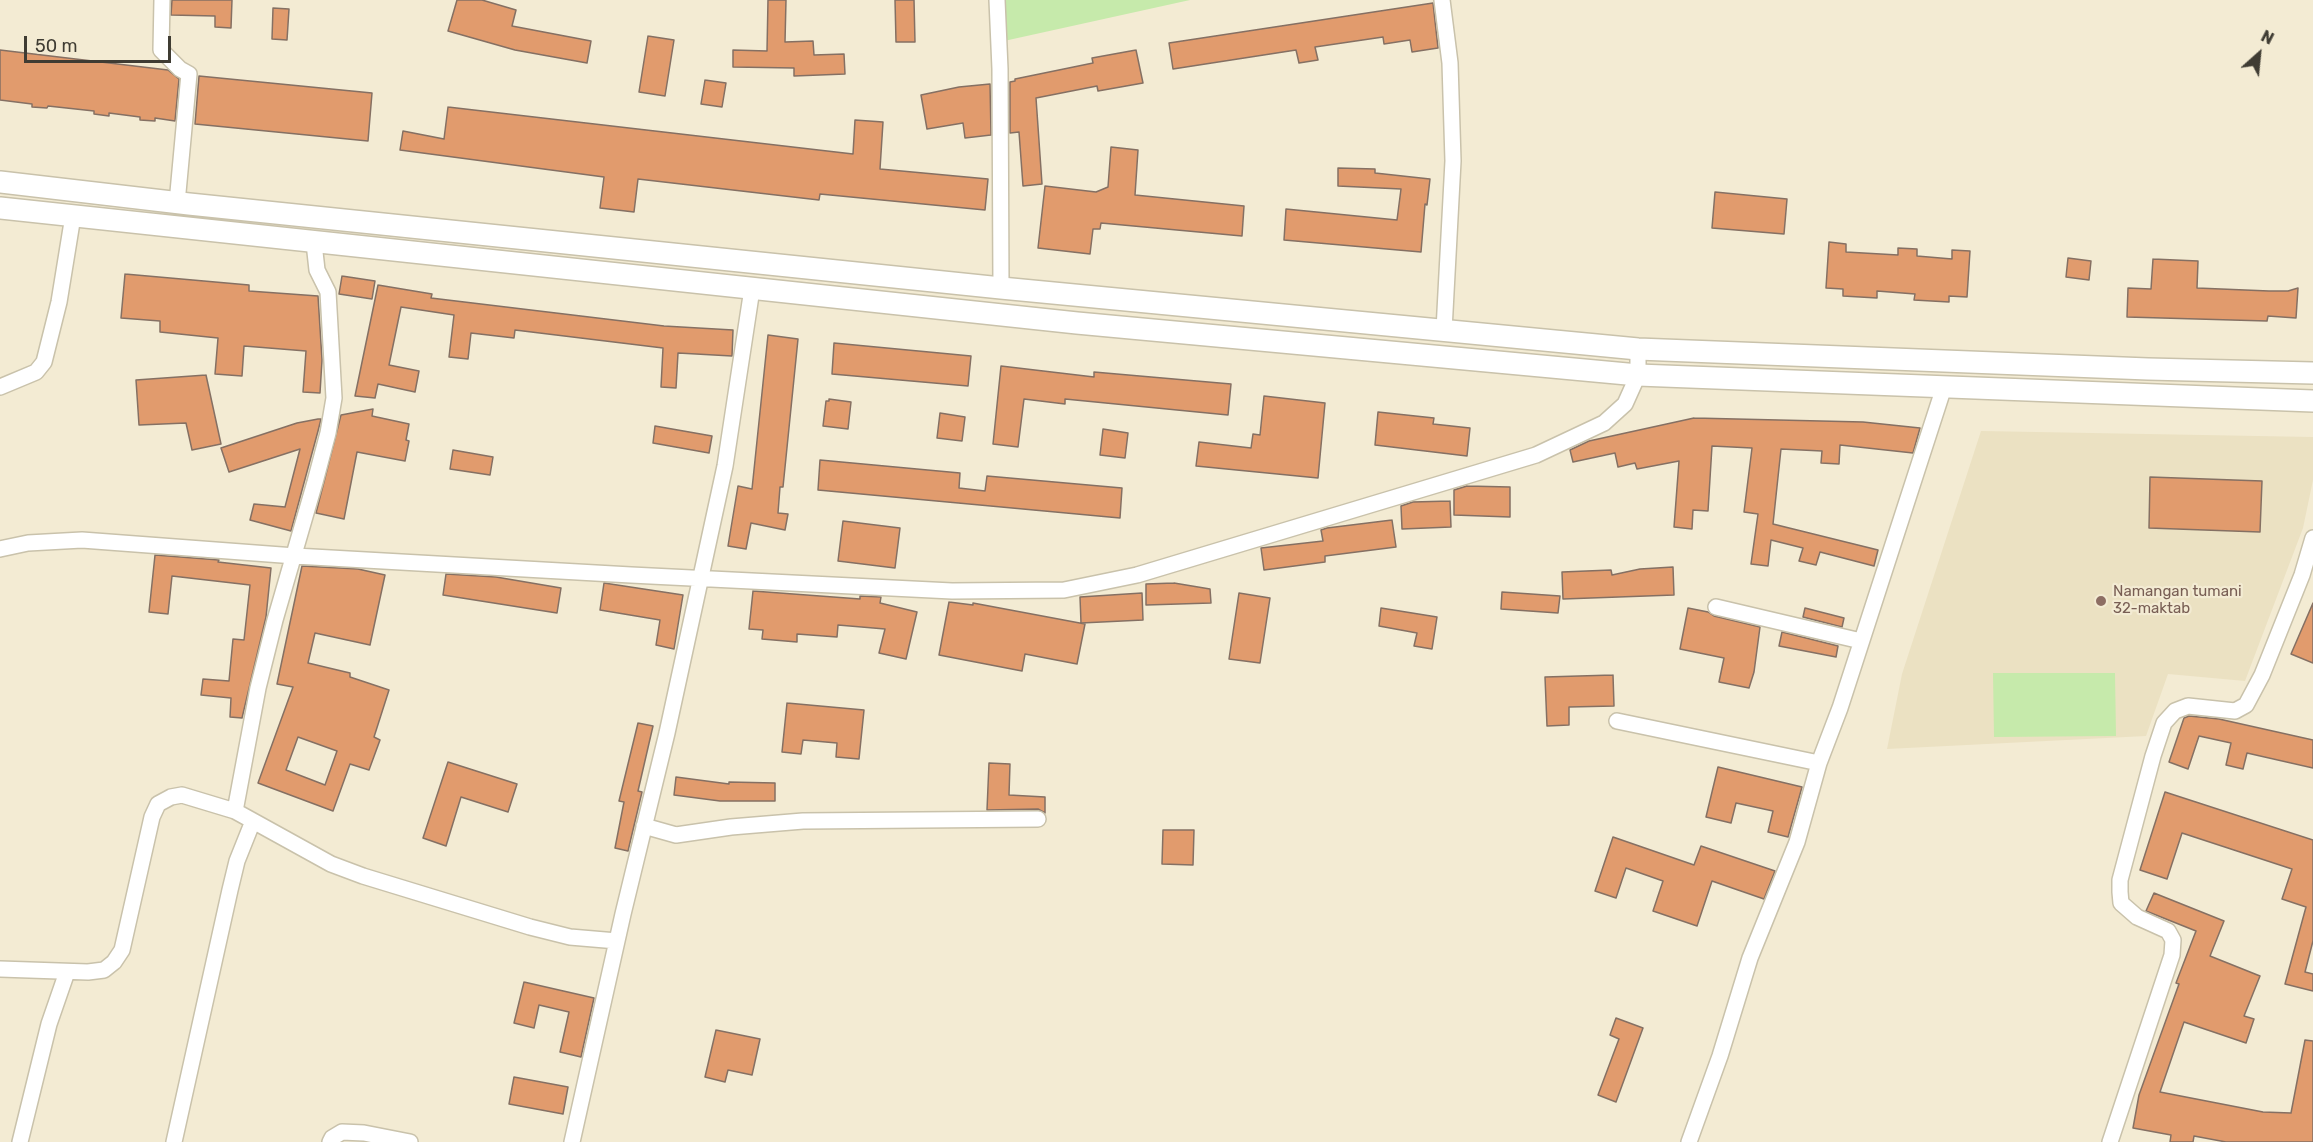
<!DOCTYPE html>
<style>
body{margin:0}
#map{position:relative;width:2313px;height:1142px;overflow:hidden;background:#f3ebd3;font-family:Rubik,sans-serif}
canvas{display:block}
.north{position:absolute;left:2229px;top:24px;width:60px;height:60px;-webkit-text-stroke:4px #f3ebd3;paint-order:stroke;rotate:27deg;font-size:16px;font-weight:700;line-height:24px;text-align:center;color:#3f3c33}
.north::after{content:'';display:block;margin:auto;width:21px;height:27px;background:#3f3c33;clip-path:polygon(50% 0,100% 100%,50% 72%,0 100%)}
.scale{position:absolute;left:24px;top:36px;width:147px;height:27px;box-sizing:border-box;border:3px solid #3f3c33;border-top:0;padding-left:8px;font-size:18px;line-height:21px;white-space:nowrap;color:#3f3c33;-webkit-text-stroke:4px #f3ebd3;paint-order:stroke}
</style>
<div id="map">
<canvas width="2313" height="1142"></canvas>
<div class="north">N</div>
<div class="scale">50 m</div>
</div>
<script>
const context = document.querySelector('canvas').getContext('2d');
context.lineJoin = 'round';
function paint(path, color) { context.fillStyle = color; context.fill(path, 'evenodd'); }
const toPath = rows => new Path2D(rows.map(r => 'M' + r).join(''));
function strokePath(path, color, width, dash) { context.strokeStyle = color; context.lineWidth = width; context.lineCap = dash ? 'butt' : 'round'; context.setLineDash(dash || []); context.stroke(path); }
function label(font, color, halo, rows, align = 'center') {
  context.font = font + ' Rubik,sans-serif'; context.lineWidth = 4.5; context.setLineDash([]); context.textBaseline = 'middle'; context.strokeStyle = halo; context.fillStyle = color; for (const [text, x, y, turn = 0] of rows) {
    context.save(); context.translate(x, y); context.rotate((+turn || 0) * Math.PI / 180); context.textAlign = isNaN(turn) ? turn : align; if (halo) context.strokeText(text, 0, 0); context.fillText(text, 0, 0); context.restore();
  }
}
const built = toPath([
 [1981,431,2313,437,2313,480,2303,528,2245,681,2168,674,2146,736,1887,749,1902,674]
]);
const green = toPath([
 [1004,0,1190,0,1004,41],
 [2115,673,2116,736,1994,737,1993,673]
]);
const building = toPath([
 [172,0,232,0,231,28,215,27,215,16,171,15,172,0],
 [457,0,482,0,516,10,512,26,591,41,587,63,515,50,448,31,457,0],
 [768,0,786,0,785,42,813,41,814,55,844,54,845,74,794,76,794,68,733,67,733,50,767,51,768,0],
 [895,0,914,0,915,42,896,42,895,0],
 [1433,3,1438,48,1412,52,1410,40,1384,44,1383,37,1315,47,1318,60,1299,63,1296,50,1173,69,1169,43,1433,3],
 [273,8,289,9,287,40,272,39,273,8],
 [648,36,674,40,665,96,639,92,648,36],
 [0,50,168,70,179,79,175,121,155,118,155,121,140,120,140,117,109,113,109,116,94,114,94,111,48,106,47,108,32,107,32,104,0,100,0,50],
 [1136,50,1143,83,1098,91,1097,86,1036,98,1042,184,1023,186,1019,132,1010,133,1010,82,1015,81,1015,79,1093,63,1092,58,1136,50],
 [199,76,372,93,368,141,195,124,199,76],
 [705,80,726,83,722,107,701,104,705,80],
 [990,84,991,135,965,138,963,123,927,129,921,95,959,87,990,84],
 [448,107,853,154,855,120,883,122,880,169,988,179,985,210,820,194,819,200,638,179,634,212,600,208,604,177,400,150,403,131,444,139,448,107],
 [1111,147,1138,150,1135,195,1244,206,1242,236,1101,223,1100,229,1093,229,1090,254,1038,248,1045,186,1096,192,1108,187,1111,147],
 [1338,168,1375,169,1375,173,1430,179,1427,205,1425,204,1421,252,1284,240,1286,209,1397,220,1401,189,1338,186,1338,168],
 [1715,192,1787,199,1784,234,1712,228,1715,192],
 [1829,242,1846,244,1846,252,1898,255,1898,248,1917,249,1917,256,1952,259,1952,250,1970,251,1967,297,1949,296,1949,302,1914,300,1915,294,1877,291,1877,298,1843,296,1843,289,1826,288,1829,242],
 [2068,258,2091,261,2089,280,2066,277,2068,258],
 [2153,259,2198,261,2197,288,2269,291,2288,291,2298,288,2296,318,2268,316,2267,321,2127,317,2128,288,2151,289,2153,259],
 [125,274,249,285,249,291,318,296,322,360,320,393,303,392,306,351,244,346,242,376,215,374,218,338,160,332,160,321,121,318,125,274],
 [342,276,375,281,372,299,339,294,342,276],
 [378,285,432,294,431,298,664,326,733,330,732,356,678,353,676,388,661,387,663,348,515,330,514,338,471,333,468,359,449,357,454,315,401,307,389,365,419,371,415,392,378,384,375,398,355,396,378,285],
 [768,335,798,339,783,487,780,487,778,513,788,514,785,530,751,523,746,549,728,546,738,486,752,489,768,335],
 [834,343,971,356,968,386,832,374,834,343],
 [1001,366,1094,377,1094,372,1231,384,1228,415,1065,399,1065,404,1024,399,1018,447,993,444,1001,366],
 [206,375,221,444,192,450,186,423,139,425,136,380,206,375],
 [1264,396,1325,403,1318,478,1196,466,1199,442,1251,448,1253,434,1260,435,1264,396],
 [829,399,851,402,848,429,823,426,826,401,829,401,829,399],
 [373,409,372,416,409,424,406,440,409,441,405,461,357,452,344,519,316,513,341,415,373,409],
 [1378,412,1434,418,1433,424,1470,428,1467,456,1375,445,1378,412],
 [940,413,965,417,962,441,937,438,940,413],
 [1694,418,1863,422,1920,428,1913,453,1840,445,1839,464,1821,463,1822,451,1781,449,1773,524,1878,550,1874,566,1820,552,1816,565,1799,561,1803,548,1771,540,1768,566,1751,564,1758,514,1744,512,1752,448,1712,446,1708,511,1693,510,1692,529,1674,527,1679,461,1637,469,1635,463,1618,467,1615,453,1573,462,1570,450,1589,441,1694,418],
 [318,419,321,419,318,431,291,531,250,520,254,504,285,507,300,449,229,472,221,448,297,423,318,419],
 [655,426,712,436,709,453,653,443,655,426],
 [1103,429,1128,433,1125,458,1100,455,1103,429],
 [453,450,493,457,490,475,450,469,453,450],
 [820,460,960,473,959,488,985,491,987,476,1122,488,1120,518,818,490,820,460],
 [2150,477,2262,481,2260,532,2149,528,2150,477],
 [1467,486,1510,487,1510,517,1454,515,1454,490,1467,486],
 [1450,501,1451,527,1402,529,1401,506,1413,502,1450,501],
 [1392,520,1396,547,1325,556,1325,562,1264,570,1261,548,1323,541,1321,530,1327,528,1392,520],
 [843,521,900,528,895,568,838,561,843,521],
 [155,555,219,560,218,562,271,568,266,617,242,718,230,717,231,698,201,695,203,679,229,681,233,639,244,640,250,585,172,576,168,614,149,612,155,555],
 [302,566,358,569,385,575,370,645,315,633,308,663,350,673,350,677,389,690,374,737,380,740,369,770,350,764,333,811,258,783,293,687,277,684,302,566],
 [298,737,337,751,325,785,286,770,298,737],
 [1673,567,1674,595,1563,599,1562,572,1611,570,1612,575,1640,569,1673,567],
 [446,574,496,577,561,588,557,613,443,595,446,574],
 [604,583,683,595,674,649,656,645,660,620,600,610,604,583],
 [1174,583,1210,589,1211,603,1146,605,1146,584,1174,583],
 [753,591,860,599,860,596,881,597,880,603,917,612,906,659,879,653,885,629,838,625,837,637,797,634,797,642,762,639,763,630,749,629,753,591],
 [1502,592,1560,596,1558,613,1501,609,1502,592],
 [1142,593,1143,620,1081,623,1080,597,1142,593],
 [1239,593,1270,598,1260,663,1229,659,1239,593],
 [949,602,973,605,973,603,1085,624,1077,664,1025,654,1022,671,939,655,949,602],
 [2313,603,2313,663,2291,654,2313,603],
 [1381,608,1437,617,1432,649,1414,646,1417,633,1379,626,1381,608],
 [1688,608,1708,612,1714,616,1760,627,1754,672,1749,688,1719,682,1724,658,1680,649,1688,608],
 [1805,608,1844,618,1842,627,1803,617,1805,608],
 [1782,632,1838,646,1836,657,1779,646,1782,632],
 [1613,675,1614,706,1569,707,1569,725,1547,726,1545,677,1613,675],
 [787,703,864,710,859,759,836,757,837,743,803,740,801,754,782,752,787,703],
 [2189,716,2219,719,2313,740,2313,768,2247,753,2243,769,2226,765,2231,743,2199,736,2188,769,2169,762,2184,718,2189,716],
 [638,723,653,726,638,791,642,792,628,851,615,848,624,802,619,801,638,723],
 [448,762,517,784,508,812,461,797,446,846,423,838,448,762],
 [989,763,1010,764,1009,795,1045,797,1045,813,1038,809,987,810,989,763],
 [1718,767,1802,787,1788,837,1768,832,1773,811,1736,803,1731,823,1706,817,1718,767],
 [676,777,729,784,729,782,775,783,775,801,720,801,674,795,676,777],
 [2165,792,2313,840,2313,941,2305,972,2313,974,2313,991,2285,984,2306,907,2282,899,2292,869,2182,833,2167,879,2140,870,2165,792],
 [1163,830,1194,830,1193,865,1162,864,1163,830],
 [1613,837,1694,865,1701,846,1775,871,1764,899,1712,881,1697,926,1653,911,1663,881,1626,868,1616,898,1595,891,1613,837],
 [2154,893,2224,921,2210,956,2260,976,2244,1016,2254,1019,2246,1043,2184,1022,2160,1092,2263,1112,2291,1113,2305,1040,2313,1041,2313,1142,2226,1142,2194,1136,2193,1142,2170,1142,2171,1135,2133,1128,2139,1095,2179,984,2176,983,2196,931,2146,911,2154,893],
 [524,982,594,998,581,1057,560,1052,569,1012,539,1005,534,1028,514,1023,524,982],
 [1616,1018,1643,1028,1616,1102,1598,1095,1619,1039,1610,1035,1616,1018],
 [716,1030,760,1039,752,1075,728,1070,725,1082,705,1077,716,1030],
 [514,1077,568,1087,563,1114,509,1104,514,1077]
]);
const street = toPath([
 [162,0,161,50,180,69,189,74,177,203],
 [997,0,1000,69,1001,288],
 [1442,0,1450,63,1453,161,1444,330],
 [314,243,317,270,328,292,334,398,328,433,315,482,275,620,258,688,235,811,331,864,363,876,530,927,570,937,617,941],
 [0,387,36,372,44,362,59,302,73,216],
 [0,549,28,543,82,540,295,556,631,575,952,591,1064,590,1137,575,1536,455,1604,423,1625,404,1638,375,1638,349],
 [1716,607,1861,641],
 [1617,721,1819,763],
 [644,826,676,835,731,827,803,821,1038,819],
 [0,969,88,972,104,970,114,962,122,950,152,817,158,804,171,797,182,795,235,811],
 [20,1142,49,1024,67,972],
 [174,1142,230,890,237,861,253,821],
 [330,1142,332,1138,342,1132,364,1133,410,1142],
 [572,1142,623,914,667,733,725,466,752,289],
 [1689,1142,1720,1056,1750,958,1797,842,1819,763,1840,708,1944,387],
 [2110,1142,2172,955,2173,940,2168,931,2137,917,2121,903,2120,892,2120,880,2153,756,2164,723,2175,711,2188,706,2235,711,2246,705,2262,675,2302,575,2313,538]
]);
const secondary = toPath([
 [0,182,189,204,1001,288,1638,349,2148,369,2313,373],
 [0,208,1077,323,1638,375,2313,401]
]);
const markers = [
 [2101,601,6,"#8d6e63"]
];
const educationNames = [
 ["Namangan tumani",2113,592],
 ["32-maktab",2113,609]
];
paint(built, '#ebe1c2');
paint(green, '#c6eaab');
paint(building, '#e19b6d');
strokePath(building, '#857063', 1.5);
strokePath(street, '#c9c2ab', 18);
strokePath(secondary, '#c9c2ab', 24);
strokePath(street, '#fff', 15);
strokePath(secondary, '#fff', 21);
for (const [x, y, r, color] of markers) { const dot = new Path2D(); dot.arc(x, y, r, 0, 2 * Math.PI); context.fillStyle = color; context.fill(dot); strokePath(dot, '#f3ebd3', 2); }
label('15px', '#785e54', '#f3ebd3', educationNames, 'left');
</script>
